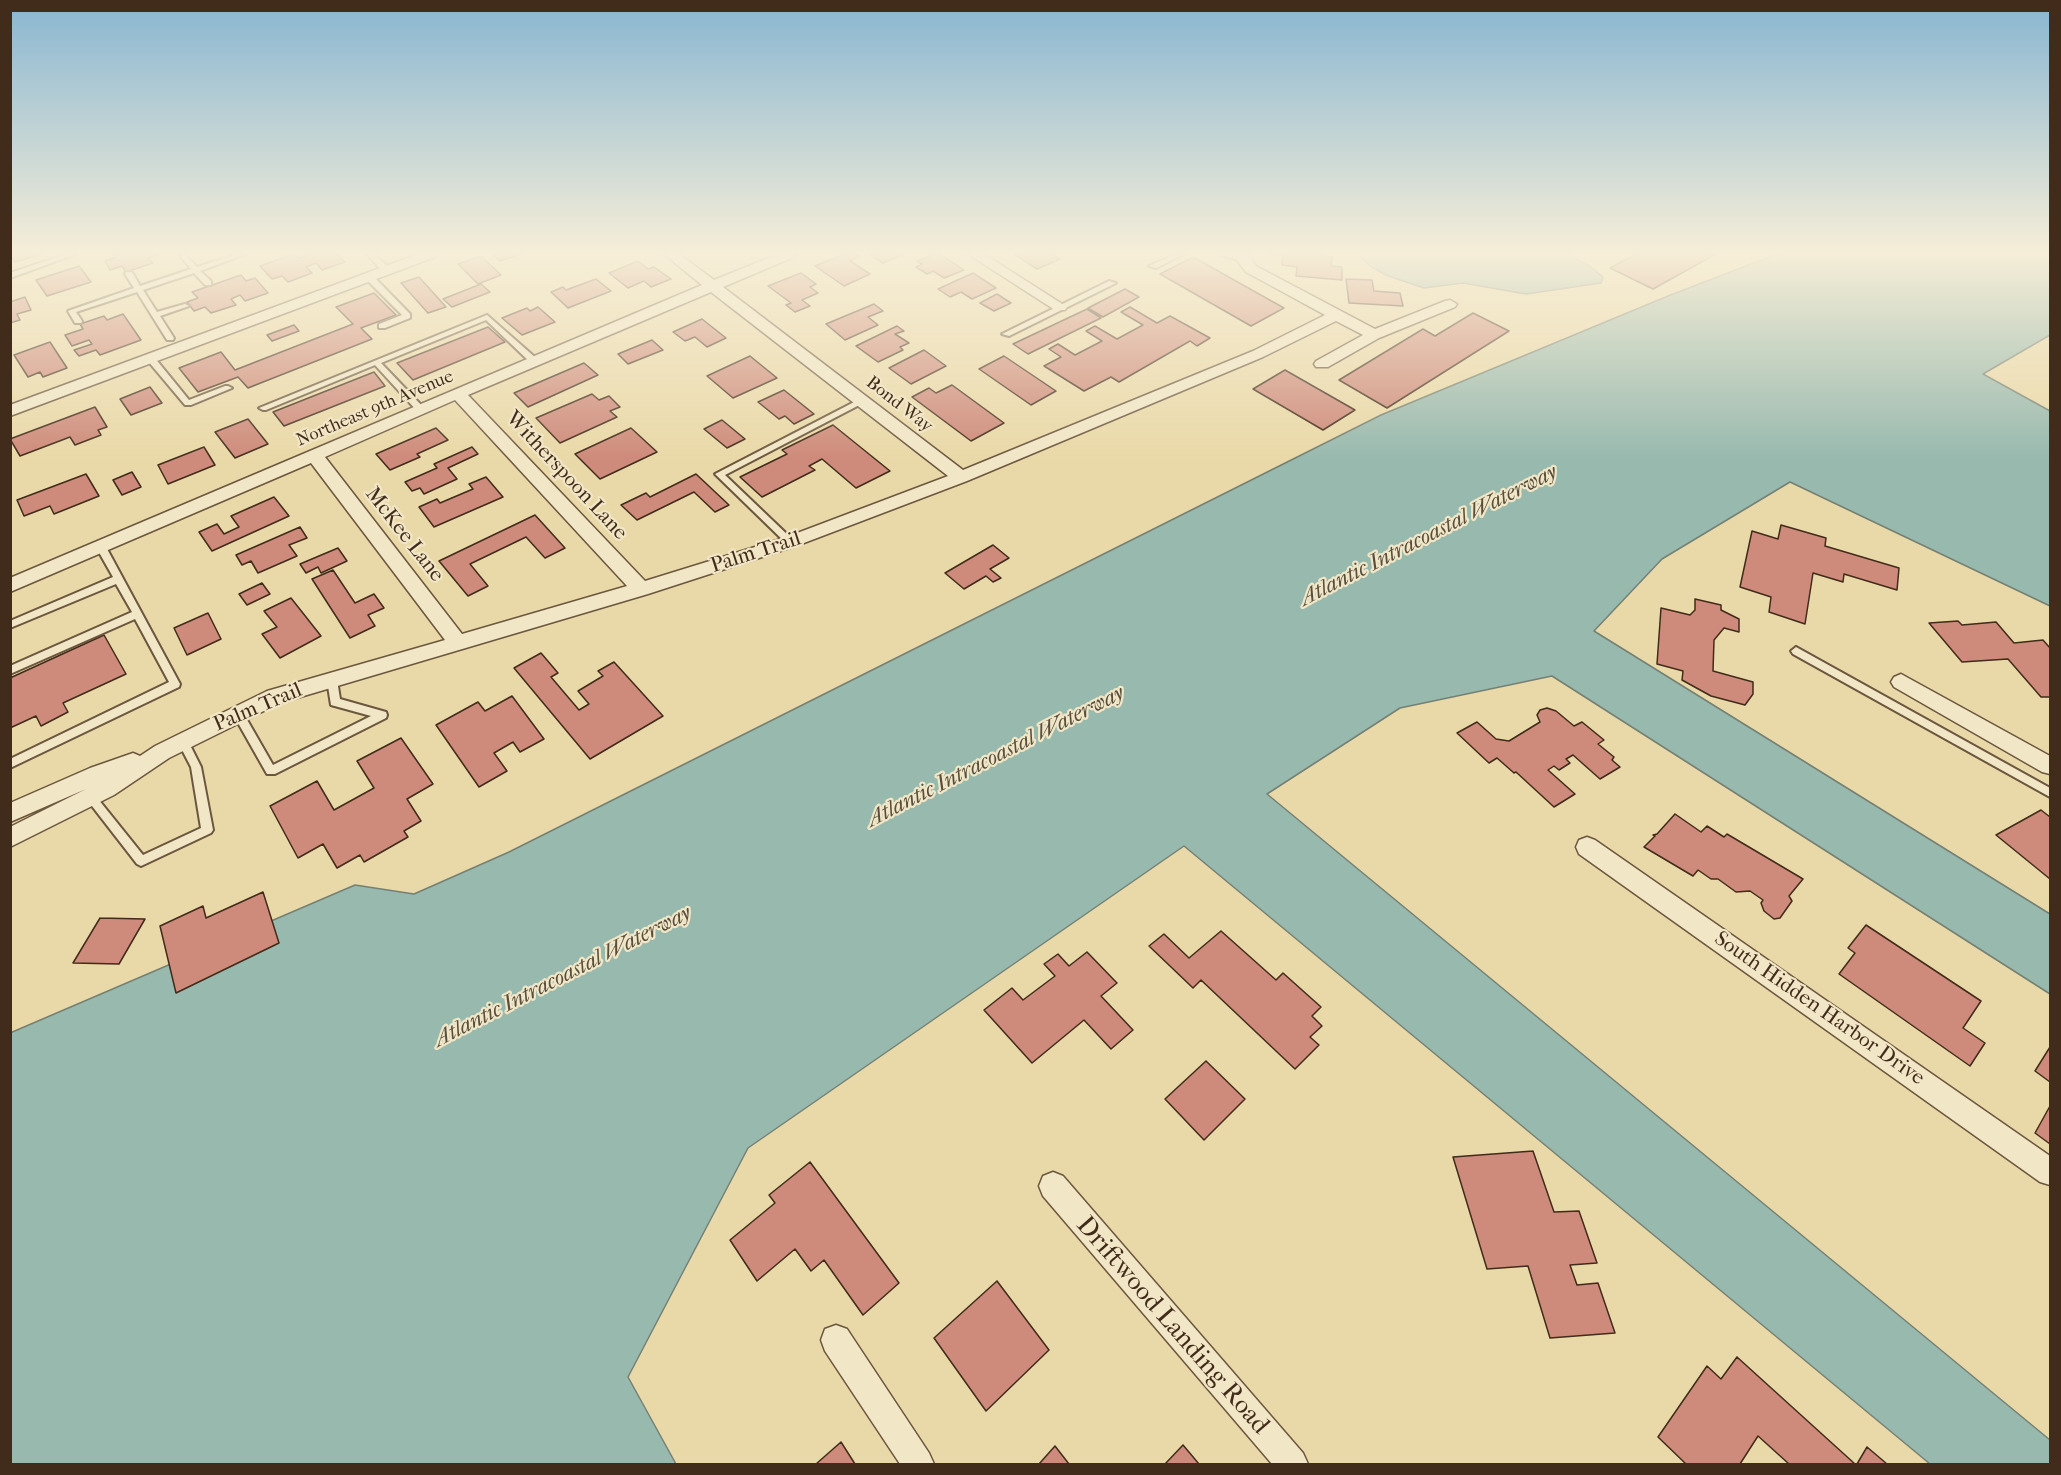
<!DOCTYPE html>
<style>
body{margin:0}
#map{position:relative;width:2061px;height:1475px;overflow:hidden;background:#ead9a8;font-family:"IM FELL French Canon",serif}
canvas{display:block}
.frame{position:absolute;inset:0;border:12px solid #412b1a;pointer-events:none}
</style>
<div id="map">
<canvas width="2061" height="1475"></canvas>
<div class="frame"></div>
</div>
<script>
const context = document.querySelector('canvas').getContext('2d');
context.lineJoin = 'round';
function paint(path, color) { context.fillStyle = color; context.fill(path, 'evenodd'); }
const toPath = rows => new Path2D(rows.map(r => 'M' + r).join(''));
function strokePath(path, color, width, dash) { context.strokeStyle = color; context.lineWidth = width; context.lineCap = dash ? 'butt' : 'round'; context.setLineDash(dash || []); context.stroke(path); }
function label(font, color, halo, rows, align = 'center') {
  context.font = font + ' "IM FELL French Canon",serif'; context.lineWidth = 4.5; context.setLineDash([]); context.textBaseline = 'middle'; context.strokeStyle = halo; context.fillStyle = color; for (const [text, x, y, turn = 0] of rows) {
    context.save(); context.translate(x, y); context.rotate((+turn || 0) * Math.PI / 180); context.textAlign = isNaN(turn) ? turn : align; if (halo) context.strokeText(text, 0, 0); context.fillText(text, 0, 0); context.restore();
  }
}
const water = toPath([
 [1362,254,1567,254,1590,266,1603,277,1601,283,1526,294,1463,283,1424,288,1388,276,1370,266,1362,259,1362,254],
 [1777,254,2050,254,2050,335,1983,374,2050,411,2050,606,1790,482,1662,559,1594,631,2050,914,2050,994,1552,676,1400,708,1267,794,2050,1440,2050,1464,1930,1464,1184,846,748,1148,628,1377,676,1464,11,1464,10,1033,355,885,414,894,509,852,1381,415,1668,296,1777,254]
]);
const building = toPath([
 [10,254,43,254,15,262,10,254],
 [113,254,160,254,148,258,153,263,126,272,122,266,110,270,105,261,116,257,113,254],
 [294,254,299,258,308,255,306,254,337,254,345,262,322,270,316,263,306,267,312,273,288,282,282,276,272,279,260,266,294,254],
 [492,254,522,254,500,261,492,254],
 [844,254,856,254,860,256,850,261,870,274,844,286,815,266,844,254],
 [869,254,904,254,883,263,869,254],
 [934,254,940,254,964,270,944,278,933,271,927,274,916,267,922,264,917,261,934,254],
 [1014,254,1052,254,1060,259,1037,269,1014,254],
 [1269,254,1319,254,1332,257,1331,266,1342,267,1342,280,1296,276,1297,267,1282,265,1283,255,1269,254],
 [1636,254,1716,254,1653,289,1610,268,1636,254],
 [481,256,501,275,478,284,458,264,481,256],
 [1193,257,1284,308,1251,326,1160,274,1193,257],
 [638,261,648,269,654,267,671,279,651,287,644,281,628,288,609,273,638,261],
 [79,266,91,282,47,296,36,280,79,266],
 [801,273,816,284,810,287,818,293,802,300,810,306,795,312,786,305,791,303,768,286,801,273],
 [973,273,996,288,972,299,961,292,950,297,938,289,973,273],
 [241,275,246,281,255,278,268,293,245,301,240,295,231,299,236,305,211,313,205,307,194,311,187,302,198,298,192,292,241,275],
 [419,277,446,307,428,313,401,283,419,277],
 [596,279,611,291,568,308,551,292,563,287,566,290,596,279],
 [1346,279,1372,280,1374,291,1400,293,1403,306,1349,303,1346,279],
 [481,284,490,292,452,307,443,299,481,284],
 [1125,289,1139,297,1103,317,1088,308,1125,289],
 [374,293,396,315,361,328,372,339,248,388,238,377,198,392,179,368,221,352,235,370,353,324,336,307,374,293],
 [997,294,1011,303,994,311,980,303,997,294],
 [25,297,31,310,17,314,20,320,10,323,10,302,25,297],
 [874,304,883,311,868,317,878,325,845,340,826,324,874,304],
 [538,307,555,322,522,335,502,318,527,308,530,311,538,307],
 [1130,307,1157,323,1170,316,1210,338,1197,346,1190,341,1119,382,1111,377,1084,391,1044,366,1061,357,1049,349,1058,344,1075,355,1102,341,1086,331,1095,326,1117,339,1143,325,1121,312,1130,307],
 [1087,309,1101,318,1028,354,1013,344,1087,309],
 [1473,313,1509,331,1387,408,1339,380,1423,329,1435,336,1473,313],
 [123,314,141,340,100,355,96,350,79,356,74,350,92,344,89,340,72,346,65,335,83,329,80,324,104,316,107,320,123,314],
 [702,319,726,338,707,347,695,337,685,341,673,332,702,319],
 [294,325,299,331,272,341,267,335,294,325],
 [897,326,904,331,895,334,909,343,900,347,903,350,878,362,856,346,897,326],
 [488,327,505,342,413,380,397,363,488,327],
 [652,340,663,350,628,364,618,354,652,340],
 [50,342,67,368,43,377,40,372,28,377,14,355,50,342],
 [924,350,946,366,911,384,889,368,924,350],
 [750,356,777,378,733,398,707,376,750,356],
 [1004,356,1056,391,1031,405,979,369,1004,356],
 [584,363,598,375,528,407,514,393,584,363],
 [1285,370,1355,410,1323,430,1253,389,1285,370],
 [374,372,385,386,284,426,273,412,374,372],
 [952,385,1004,423,971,441,912,397,929,388,936,393,952,385],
 [150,387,162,403,131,415,120,399,150,387],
 [784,390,814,414,794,424,785,416,779,419,758,402,784,390],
 [592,394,599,400,609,396,620,407,610,411,617,417,560,443,536,418,592,394],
 [95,407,107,427,98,430,101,435,75,445,70,437,20,456,10,439,95,407],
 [248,419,268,444,235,458,215,432,248,419],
 [722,420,745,439,727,448,704,429,722,420],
 [833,425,890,471,856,488,822,459,809,466,815,470,762,497,740,477,787,454,782,450,833,425],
 [436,428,448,440,417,454,420,457,390,470,376,454,436,428],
 [631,428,657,452,600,479,575,454,631,428],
 [204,447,215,465,168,484,158,465,204,447],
 [472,447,478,454,448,468,457,479,424,494,420,488,412,491,405,482,437,468,434,464,472,447],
 [132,472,141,487,122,495,113,480,132,472],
 [86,474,99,496,54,514,50,506,24,516,17,500,86,474],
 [696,474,729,505,715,512,694,492,637,520,621,505,646,493,650,497,696,474],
 [486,477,503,497,434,527,419,507,437,499,440,503,473,489,469,484,486,477],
 [274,497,289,516,212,551,199,532,217,524,224,534,239,527,231,516,274,497],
 [535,515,565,548,545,558,526,537,470,564,488,586,468,596,439,561,535,515],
 [1781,525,1826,538,1825,546,1899,568,1897,590,1844,574,1843,582,1813,573,1805,624,1769,612,1771,597,1740,587,1752,531,1778,539,1781,525],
 [300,527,307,538,289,545,297,556,258,573,251,561,242,565,236,555,300,527],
 [993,545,1009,558,990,569,1001,578,993,582,986,576,964,589,945,573,993,545],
 [338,548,347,561,321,573,318,567,306,573,300,564,338,548],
 [333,570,355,603,374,594,384,608,368,615,375,626,350,638,312,579,333,570],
 [262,583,270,594,247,605,239,594,262,583],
 [291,598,321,636,280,658,262,634,277,627,264,611,291,598],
 [1695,599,1721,605,1721,610,1739,619,1739,632,1724,628,1714,640,1713,671,1753,682,1753,694,1745,705,1711,696,1682,680,1683,671,1657,664,1661,608,1690,615,1695,610,1695,599],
 [208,613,221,639,187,655,174,628,208,613],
 [1958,621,1962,625,1996,622,2014,643,2043,640,2050,648,2050,697,2041,697,2008,659,1962,662,1929,623,1958,621],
 [104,635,126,674,63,703,68,712,41,726,36,716,10,728,10,678,104,635],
 [541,653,558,673,551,677,579,710,589,704,578,691,603,676,598,671,614,662,663,716,590,759,514,668,541,653],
 [512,696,544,739,520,752,513,742,494,753,507,771,479,787,436,725,478,702,485,711,512,696],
 [1547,708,1556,711,1574,726,1582,722,1604,740,1598,744,1614,757,1612,760,1620,767,1600,779,1573,755,1566,759,1570,763,1559,770,1554,766,1548,770,1575,794,1554,807,1516,772,1514,773,1497,758,1489,763,1457,733,1477,722,1496,739,1509,741,1540,722,1537,715,1540,710,1547,708],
 [401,738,433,784,407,799,421,821,404,831,408,837,364,862,360,855,337,868,323,844,298,858,270,806,317,781,334,810,374,788,357,761,401,738],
 [2041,810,2050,817,2050,879,1996,835,2041,810],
 [1675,814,1701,832,1707,826,1724,837,1727,834,1803,879,1789,896,1792,901,1780,918,1774,919,1764,911,1761,903,1763,900,1750,891,1736,892,1718,879,1711,879,1698,870,1693,876,1644,847,1655,836,1653,835,1657,834,1675,814],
 [263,892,279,943,176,993,160,926,203,906,206,918,263,892],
 [100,918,145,919,119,964,73,963,100,918],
 [1866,925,1981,1001,1963,1028,1985,1043,1970,1066,1839,974,1855,953,1848,948,1866,925],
 [1221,931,1276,980,1283,973,1321,1007,1312,1016,1322,1026,1310,1037,1319,1045,1295,1069,1201,980,1193,988,1149,946,1164,934,1189,958,1221,931],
 [1087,952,1117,983,1101,996,1133,1030,1111,1049,1084,1020,1032,1063,984,1010,1012,988,1023,1000,1055,976,1044,964,1058,954,1069,966,1087,952],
 [2050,1047,2050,1082,2035,1071,2050,1047],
 [1206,1061,1245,1099,1204,1140,1165,1099,1206,1061],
 [2050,1106,2050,1144,2035,1133,2050,1106],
 [1533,1151,1554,1212,1579,1211,1597,1263,1570,1265,1577,1285,1598,1283,1615,1333,1550,1338,1528,1266,1487,1269,1453,1157,1533,1151],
 [810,1162,899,1283,863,1315,824,1260,811,1271,795,1249,757,1281,730,1240,775,1203,769,1195,810,1162],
 [997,1281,1049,1350,986,1411,934,1338,997,1281],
 [1737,1357,1855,1464,1789,1464,1758,1436,1740,1464,1686,1464,1658,1437,1707,1366,1721,1379,1737,1357],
 [841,1442,855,1464,816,1464,841,1442],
 [1183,1445,1199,1464,1165,1464,1183,1445],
 [1055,1446,1069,1464,1039,1464,1055,1446],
 [1867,1447,1887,1464,1857,1464,1867,1447]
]);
const lane = toPath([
 [67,254,76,254,10,278,10,273,67,254],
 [237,254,246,254,200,271,211,281,211,285,205,285,194,273,143,290,157,312,185,304,189,306,160,316,174,338,173,340,167,340,137,292,76,312,82,321,81,323,75,323,68,311,134,288,125,274,126,272,132,272,140,286,191,269,181,257,181,255,185,255,197,267,237,254],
 [367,254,374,254,389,268,389,272,383,272,367,254],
 [1176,254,1184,254,1156,268,1149,266,1176,254],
 [1219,254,1230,254,1247,259,1243,261,1220,255,1219,254],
 [366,275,372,275,410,314,410,318,385,328,379,328,379,324,402,315,366,279,366,275],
 [1109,281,1116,283,1009,336,1002,334,1109,281],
 [487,315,537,359,537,363,531,363,486,320,381,363,424,408,424,412,418,412,375,365,266,410,263,410,259,408,487,315],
 [148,357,154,357,189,400,225,386,228,386,232,388,191,405,185,405,148,361,148,357],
 [860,399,866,399,867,401,725,475,793,540,795,542,793,544,787,544,715,474,860,399],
 [101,544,106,547,180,684,179,687,10,768,10,759,169,682,135,619,10,674,10,666,132,612,116,584,10,628,10,621,113,577,96,547,101,544],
 [1796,647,2050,788,2050,797,1793,654,1791,651,1796,647],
 [332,676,337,680,340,699,386,712,387,715,386,718,275,774,267,774,233,714,234,711,242,711,273,765,371,716,331,705,327,680,332,676],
 [183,738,187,739,201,767,213,830,211,833,141,866,137,864,85,797,86,794,90,793,94,794,143,855,201,828,191,767,178,742,179,739,183,738]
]);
const street = toPath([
 [418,254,437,254,435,257,10,416,10,405,418,254],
 [664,254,679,254,714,280,778,254,796,254,794,257,723,287,963,470,1253,351,1325,315,1246,272,1236,259,1235,254,1249,254,1256,266,1375,329,1445,301,1450,300,1457,304,1455,307,1379,338,1328,367,1316,367,1314,364,1316,361,1363,335,1336,321,1263,357,967,481,796,546,648,594,280,703,169,758,114,795,10,847,10,827,86,789,10,822,10,803,90,768,133,753,140,756,155,746,267,691,445,640,311,463,10,592,10,578,702,285,664,254],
 [711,292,948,476,784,538,645,581,468,395,711,292],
 [455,400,627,586,462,634,325,457,455,400],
 [968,254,984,254,1067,307,1065,310,1055,310,968,254],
 [1901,674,2050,756,2050,774,2042,772,1894,687,1891,682,1894,677,1901,674],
 [1587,837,1595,840,2050,1156,2050,1185,2040,1182,1579,854,1576,847,1579,840,1587,837],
 [1053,1172,1063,1176,1303,1453,1308,1464,1272,1464,1043,1196,1039,1186,1043,1176,1053,1172],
 [836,1325,847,1329,929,1453,934,1464,900,1464,825,1351,821,1340,825,1329,836,1325]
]);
const farStreetnames = [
 ["Bond Way",899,405,38],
 ["Northeast 9th Avenue",375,409,-23]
];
const streetNames = [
 ["Witherspoon Lane",566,476,47],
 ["McKee Lane",404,535,52],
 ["Palm Trail",756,553,-18],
 ["Palm Trail",258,708,-23],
 ["South Hidden Harbor Drive",1819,1009,35]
];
const waterNames = [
 ["Atlantic Intracoastal Waterway",1429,536,-27],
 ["Atlantic Intracoastal Waterway",996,757,-27],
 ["Atlantic Intracoastal Waterway",563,977,-27]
];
const nearStreetnames = [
 ["Driftwood Landing Road",1172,1326,49]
];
paint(water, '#98b9ae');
strokePath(water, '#758073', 1.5);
paint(building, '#ce8a7a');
strokePath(building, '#412b1a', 1.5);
strokePath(lane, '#6b563e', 4);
strokePath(street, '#6b563e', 3);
paint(lane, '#f1e6c6');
paint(street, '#f1e6c6');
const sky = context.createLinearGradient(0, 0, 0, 460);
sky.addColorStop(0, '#88b6d1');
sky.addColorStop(0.55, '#f6eed8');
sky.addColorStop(1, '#f6eed800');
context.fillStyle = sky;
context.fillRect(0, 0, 2061, 460);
label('18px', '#412b1a', '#f1e6c6', farStreetnames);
label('21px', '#412b1a', '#f1e6c6', streetNames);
label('italic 22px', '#574e3f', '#f1e6c6', waterNames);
label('26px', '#412b1a', '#f1e6c6', nearStreetnames);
</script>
